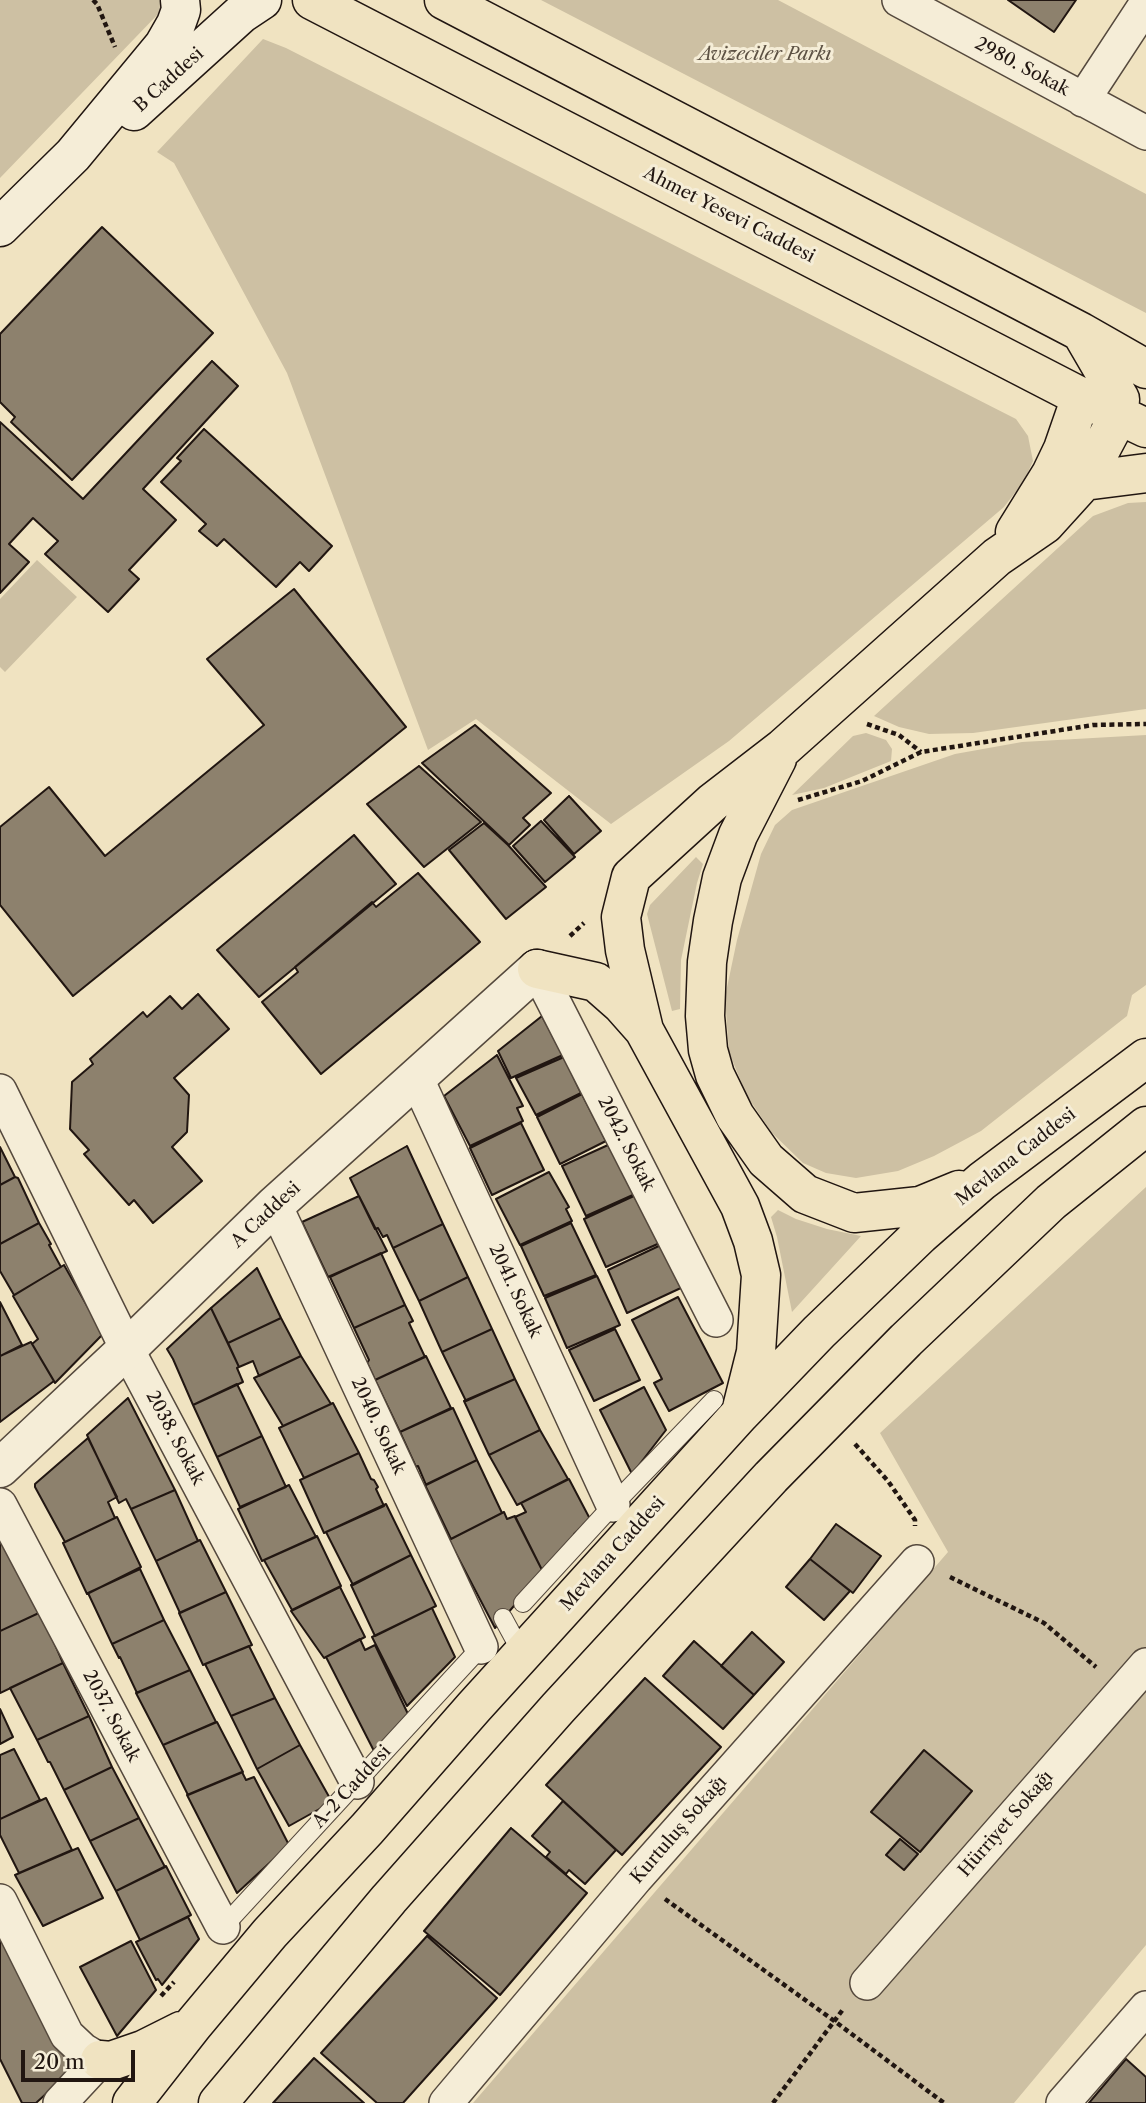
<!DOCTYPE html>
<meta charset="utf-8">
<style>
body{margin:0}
#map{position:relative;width:1146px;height:2103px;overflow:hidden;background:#f0e3c1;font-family:"Libre Caslon Text",serif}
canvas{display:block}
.scale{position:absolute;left:21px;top:2050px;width:114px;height:32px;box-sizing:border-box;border:4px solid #211611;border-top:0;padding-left:9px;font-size:21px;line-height:24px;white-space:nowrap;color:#211611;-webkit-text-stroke:5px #f5edd7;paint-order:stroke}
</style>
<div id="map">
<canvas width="1146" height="2103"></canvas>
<div class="scale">20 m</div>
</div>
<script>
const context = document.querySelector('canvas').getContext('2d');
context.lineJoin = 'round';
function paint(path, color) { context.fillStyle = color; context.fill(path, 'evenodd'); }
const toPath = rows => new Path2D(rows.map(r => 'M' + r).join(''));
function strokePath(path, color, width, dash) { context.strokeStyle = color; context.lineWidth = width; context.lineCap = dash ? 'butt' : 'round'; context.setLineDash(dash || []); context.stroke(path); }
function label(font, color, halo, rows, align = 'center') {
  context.font = font + ' "Libre Caslon Text",serif'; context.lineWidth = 6; context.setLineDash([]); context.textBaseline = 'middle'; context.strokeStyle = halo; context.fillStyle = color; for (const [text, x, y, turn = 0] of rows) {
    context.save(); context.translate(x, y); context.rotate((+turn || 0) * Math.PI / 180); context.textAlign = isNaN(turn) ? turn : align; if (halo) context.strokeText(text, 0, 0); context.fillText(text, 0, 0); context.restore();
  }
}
const green = toPath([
 [0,0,159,0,162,10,0,178],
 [541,0,778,0,1146,194,1146,313],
 [263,39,286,48,1016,419,1028,436,1033,461,1024,481,1004,507,729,741,611,824,476,719,428,750,287,373,174,163,157,152],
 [1146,502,1146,709,973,733,929,734,899,727,874,716,1093,516,1128,503],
 [37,560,77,597,5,672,0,667,0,599],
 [866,733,886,740,892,749,891,761,824,788,792,795,853,736],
 [1146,735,1146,985,1132,995,1127,1016,981,1131,934,1156,898,1171,856,1178,826,1173,803,1163,771,1132,746,1094,729,1052,725,997,737,940,761,854,775,825,792,810,955,754,1022,742],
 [696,857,703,864,697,883,681,960,680,1009,672,1011,647,914,650,905],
 [1146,1187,1146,1945,1014,2103,473,2103,948,1552,880,1433],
 [778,1210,796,1219,827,1229,861,1236,792,1312,777,1237,771,1217]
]);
const building = toPath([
 [1008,0,1076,0,1054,32,1008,0],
 [102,227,213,333,72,480,11,422,15,417,0,402,0,334,102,227],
 [212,361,238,386,143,489,176,520,129,570,139,579,108,612,45,554,58,541,33,518,9,544,29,562,0,593,0,422,83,499,212,361],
 [204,429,332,546,309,571,300,562,276,587,224,539,217,546,199,531,206,524,161,482,181,461,177,458,204,429],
 [294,589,406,727,73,996,0,905,0,827,49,787,105,856,264,725,207,659,294,589],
 [475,725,551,793,523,818,530,825,509,845,422,763,475,725],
 [419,766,481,822,424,867,367,804,419,766],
 [569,796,601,831,574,854,544,820,569,796],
 [541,821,575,857,545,882,513,846,541,821],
 [484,823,508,845,546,887,506,919,449,850,484,823],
 [354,835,396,884,259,997,217,950,354,835],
 [418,873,480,942,321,1074,262,1002,298,972,295,967,372,902,376,907,418,873],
 [198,994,229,1029,174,1078,189,1095,187,1132,172,1147,202,1181,153,1223,134,1200,129,1205,84,1154,89,1150,70,1129,72,1082,93,1064,90,1059,143,1012,147,1017,170,996,182,1009,198,994],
 [542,1016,563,1055,511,1078,498,1051,542,1016],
 [497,1055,523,1106,517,1108,523,1121,470,1146,444,1096,497,1055],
 [564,1057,581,1093,536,1115,516,1078,564,1057],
 [582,1094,606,1141,560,1164,537,1117,582,1094],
 [521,1123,544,1170,492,1195,470,1148,521,1123],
 [608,1145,635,1194,586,1216,562,1166,608,1145],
 [407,1146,443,1224,393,1248,387,1235,383,1237,378,1228,375,1229,350,1178,407,1146],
 [0,1147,15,1177,0,1185,0,1147],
 [549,1172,569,1207,566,1209,572,1221,520,1245,496,1199,549,1172],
 [15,1177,18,1178,39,1223,0,1244,0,1185,15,1177],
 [636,1195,662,1242,606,1267,584,1219,636,1195],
 [359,1196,387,1251,328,1277,302,1222,359,1196],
 [39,1223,51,1244,49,1245,61,1267,14,1295,0,1271,0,1244,39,1223],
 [571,1223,596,1275,544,1296,521,1246,571,1223],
 [443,1224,468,1277,419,1301,393,1248,443,1224],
 [663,1244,683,1287,627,1313,608,1270,663,1244],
 [381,1253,405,1305,354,1328,330,1277,381,1253],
 [64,1265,103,1334,55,1383,32,1344,38,1339,13,1296,64,1265],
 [257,1268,281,1318,228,1343,211,1308,257,1268],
 [597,1276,620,1325,567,1348,545,1298,597,1276],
 [468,1277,492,1329,442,1352,419,1301,468,1277],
 [678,1297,723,1383,669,1411,654,1383,662,1379,632,1320,678,1297],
 [0,1302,22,1345,0,1356,0,1302],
 [405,1305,413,1321,409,1323,425,1357,375,1380,367,1363,369,1360,354,1328,405,1305],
 [211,1308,239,1367,237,1368,243,1382,193,1405,173,1359,167,1349,211,1308],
 [281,1318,301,1356,259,1376,253,1361,239,1367,228,1343,281,1318],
 [492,1329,515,1379,466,1401,442,1352,492,1329],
 [615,1329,640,1380,594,1401,569,1350,615,1329],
 [31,1342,54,1381,0,1422,0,1356,31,1342],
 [301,1356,331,1404,283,1426,254,1378,301,1356],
 [426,1356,451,1408,400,1432,375,1380,426,1356],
 [515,1379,540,1430,489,1455,464,1401,515,1379],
 [237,1384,262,1436,217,1457,193,1405,237,1384],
 [644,1387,666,1430,632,1474,600,1410,644,1387],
 [128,1398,175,1490,131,1509,126,1499,119,1503,87,1435,128,1398],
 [333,1403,359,1453,304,1478,279,1428,333,1403],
 [453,1408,477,1460,426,1485,418,1466,416,1467,400,1432,453,1408],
 [540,1430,568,1479,517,1505,489,1455,540,1430],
 [262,1436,286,1487,240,1507,217,1457,262,1436],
 [88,1438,117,1497,108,1502,115,1518,65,1542,35,1487,35,1484,88,1438],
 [359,1453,371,1479,374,1480,378,1487,376,1489,384,1506,324,1533,300,1480,359,1453],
 [477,1460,502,1513,451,1539,425,1485,477,1460],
 [569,1479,590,1519,574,1534,576,1536,543,1572,515,1517,526,1512,521,1503,569,1479],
 [289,1485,316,1537,262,1561,238,1509,289,1485],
 [175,1490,198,1541,156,1561,131,1509,175,1490],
 [386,1504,411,1555,353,1585,326,1532,386,1504],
 [504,1512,507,1519,515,1516,543,1572,495,1628,449,1540,504,1512],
 [117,1517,141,1567,87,1594,63,1543,117,1517],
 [836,1524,881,1556,853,1593,810,1559,836,1524],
 [0,1534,41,1612,0,1631,0,1534],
 [317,1536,341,1586,292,1610,264,1560,317,1536],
 [200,1540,226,1592,180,1613,156,1561,200,1540],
 [411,1555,436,1606,375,1636,351,1585,411,1555],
 [810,1559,850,1591,824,1620,786,1587,810,1559],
 [140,1569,164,1620,112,1644,88,1593,140,1569],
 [340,1587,365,1637,324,1658,291,1611,340,1587],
 [226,1592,252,1645,203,1665,179,1613,226,1592],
 [432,1608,455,1657,407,1706,372,1637,432,1608],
 [41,1612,63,1663,0,1693,0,1631,41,1612],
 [164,1620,190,1670,137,1693,120,1657,119,1658,112,1644,164,1620],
 [752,1632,784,1662,754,1695,721,1666,752,1632],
 [360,1639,365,1650,375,1645,408,1714,374,1751,326,1657,360,1639],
 [694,1641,754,1695,723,1729,663,1676,694,1641],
 [249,1646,275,1698,231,1716,205,1664,249,1646],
 [63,1663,89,1716,37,1740,10,1688,63,1663],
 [190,1670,216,1722,163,1745,136,1693,190,1670],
 [645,1678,721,1747,622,1855,546,1785,645,1678],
 [275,1698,300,1745,257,1769,231,1716,275,1698],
 [0,1709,13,1737,0,1744,0,1709],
 [89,1716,112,1767,64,1790,50,1762,48,1762,37,1740,89,1716],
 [217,1722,243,1772,188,1795,163,1745,217,1722],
 [300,1745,332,1802,289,1826,257,1769,300,1745],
 [14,1749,40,1800,0,1819,0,1755,14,1749],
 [924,1750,972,1791,920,1852,871,1812,924,1750],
 [112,1767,139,1818,90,1841,64,1790,112,1767],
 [242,1772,246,1780,254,1777,289,1845,237,1893,187,1795,242,1772],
 [46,1798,72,1850,19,1873,0,1835,0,1819,46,1798],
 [563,1801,616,1850,585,1884,569,1870,566,1874,546,1857,550,1852,532,1836,563,1801],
 [139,1818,165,1867,116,1891,90,1841,139,1818],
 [511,1828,587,1893,500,1995,424,1931,511,1828],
 [900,1839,918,1854,904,1870,886,1855,900,1839],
 [78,1848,103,1898,43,1926,15,1875,78,1848],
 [166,1866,191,1915,140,1940,116,1891,166,1866],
 [188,1917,199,1939,162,1985,158,1979,156,1980,136,1942,188,1917],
 [427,1936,497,1998,403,2103,377,2103,321,2053,427,1936],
 [0,1938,72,2070,36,2103,22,2103,0,2059,0,1938],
 [131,1941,156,1990,117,2036,80,1967,131,1941],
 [314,2058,364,2103,273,2103,314,2058],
 [1126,2059,1146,2077,1146,2103,1089,2103,1126,2059]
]);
const path = toPath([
 [93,0,97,4,115,47],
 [867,724,899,735,921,752],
 [798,800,862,781,921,752,1093,725,1146,724],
 [570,936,584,923],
 [855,1444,888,1481,915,1520,915,1526],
 [950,1577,1044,1623,1096,1667],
 [665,1899,833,2020,944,2103],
 [161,1996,174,1982],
 [773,2103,844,2008]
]);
const service = toPath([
 [523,1603,613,1505,714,1400],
 [503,1618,522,1653],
 [223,1927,481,1647]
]);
const minor = toPath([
 [899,0,1146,133],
 [1083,100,1146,4],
 [537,969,716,1320],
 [416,1077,613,1505],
 [0,1091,127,1349,357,1782],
 [275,1205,481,1647],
 [0,1505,223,1927],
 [0,1901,67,2035,83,2050,100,2060,60,2103],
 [867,1983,1146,1665],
 [446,2103,636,1878,917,1562],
 [1063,2103,1146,2008]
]);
const tertiary = toPath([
 [0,1468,127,1349,275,1205,537,969]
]);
const secondary = toPath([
 [134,111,241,14,262,0],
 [0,227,73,155,164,45,176,24,181,10,180,0]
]);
const primary = toPath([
 [312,0,1081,397,1146,428],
 [444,0,1081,332,1146,369],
 [1084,481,1146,473],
 [1015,532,1051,474,1063,449,1081,397],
 [777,759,738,835,722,878,713,921,707,962,705,1016,708,1050,715,1075,735,1116,766,1160,805,1194,854,1213,920,1206,959,1190],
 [537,969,596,982,621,1004,644,1030,740,1206,753,1241,761,1275,756,1352,741,1412],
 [644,1030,625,950,621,917,631,877,713,802,783,748,997,557,1045,524,1084,481,1119,415,1120,399,1081,332],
 [100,2060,111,2061,143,2050,181,2031],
 [132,2103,193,2025,270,1933,367,1829,474,1707,740,1414,819,1332,920,1235,982,1181,1146,1058],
 [218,2103,389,1899,558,1708,771,1477,906,1340,1051,1202,1146,1126]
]);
const parkNames = [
 ["Avizeciler Parkı",765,55]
];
const streetNames = [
 ["2980. Sokak",1022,67,28],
 ["B Caddesi",169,80,-42],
 ["Ahmet Yesevi Caddesi",729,215,27],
 ["2042. Sokak",626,1144,63],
 ["Mevlana Caddesi",1016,1157,-38],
 ["A Caddesi",266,1215,-43],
 ["2041. Sokak",515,1291,65],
 ["2040. Sokak",378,1426,65],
 ["2038. Sokak",175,1438,62],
 ["Mevlana Caddesi",613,1554,-48],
 ["2037. Sokak",111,1716,62],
 ["A-2 Caddesi",352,1787,-47],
 ["Hürriyet Sokağı",1006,1824,-49],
 ["Kurtuluş Sokağı",679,1830,-49]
];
paint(green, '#cdc0a3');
paint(building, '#8d816d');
strokePath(building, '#211611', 2);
strokePath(service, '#55493d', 20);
strokePath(minor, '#55493d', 36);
strokePath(tertiary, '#55493d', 41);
strokePath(secondary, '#211611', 41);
strokePath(primary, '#211611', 41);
strokePath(path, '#211611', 4.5, [5, 3.5]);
strokePath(service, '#f5edd7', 18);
strokePath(minor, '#f5edd7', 33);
strokePath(tertiary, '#f5edd7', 38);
strokePath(secondary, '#f5edd7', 38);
strokePath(primary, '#f0e3c1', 38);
label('italic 18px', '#5d5244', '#f5edd7', parkNames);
label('18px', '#211611', '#f5edd7', streetNames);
</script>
